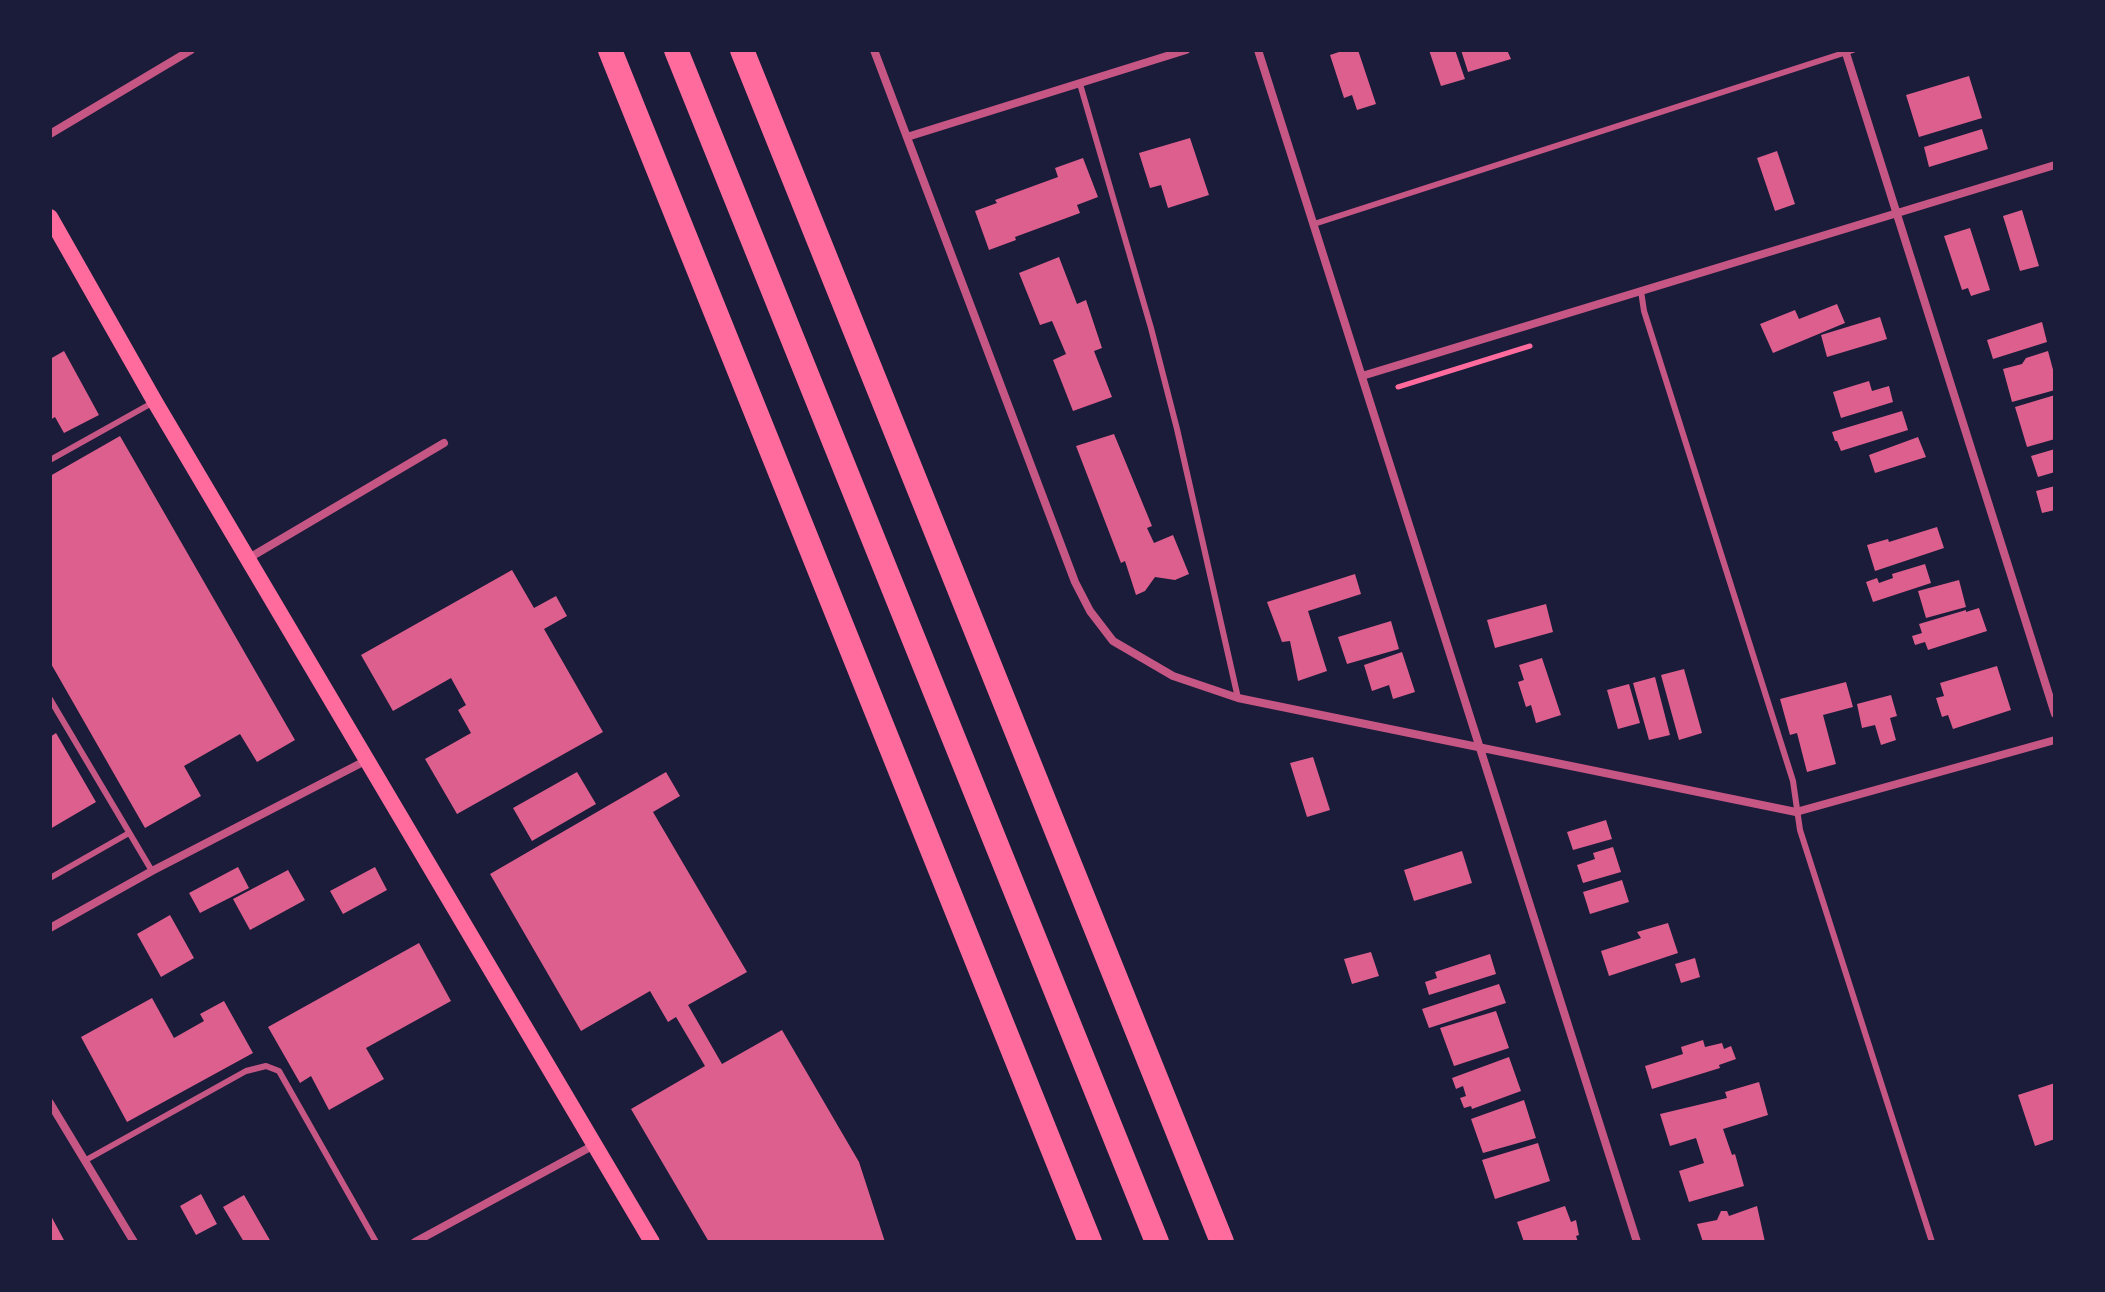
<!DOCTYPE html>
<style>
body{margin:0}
#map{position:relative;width:2105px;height:1292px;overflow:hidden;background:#1b1b3a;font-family:Figtree,sans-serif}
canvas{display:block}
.frame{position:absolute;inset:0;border:52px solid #1b1b3a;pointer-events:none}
</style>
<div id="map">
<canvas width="2105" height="1292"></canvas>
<div class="frame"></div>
</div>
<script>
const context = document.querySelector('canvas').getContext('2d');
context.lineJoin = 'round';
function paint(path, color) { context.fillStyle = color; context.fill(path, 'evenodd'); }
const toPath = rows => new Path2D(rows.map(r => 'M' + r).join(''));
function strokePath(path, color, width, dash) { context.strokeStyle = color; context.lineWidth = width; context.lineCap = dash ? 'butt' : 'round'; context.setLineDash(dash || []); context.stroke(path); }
const building = toPath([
 [1345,50,1358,50,1376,104,1357,110,1352,95,1344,98,1330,55],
 [1429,50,1455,50,1465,79,1441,86],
 [1461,50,1507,50,1511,59,1468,72],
 [1969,76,1982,118,1919,137,1906,95],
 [1982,129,1988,149,1929,167,1924,147],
 [1190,138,1209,195,1168,208,1161,185,1150,188,1139,153],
 [1777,151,1795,204,1775,211,1757,158],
 [1083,158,1098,197,1077,205,1080,213,1015,237,1016,240,989,250,975,211,997,203,995,200,1058,177,1055,168],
 [2022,210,2039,266,2020,271,2003,216],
 [1970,228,1990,290,1971,296,1968,288,1962,290,1944,236],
 [1059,257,1077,304,1086,300,1102,348,1094,351,1112,397,1073,411,1053,360,1066,354,1052,321,1040,325,1019,273],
 [1837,304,1845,323,1773,353,1760,324,1795,310,1799,319],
 [1880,317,1887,339,1827,357,1821,335],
 [2042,322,2047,342,1993,359,1987,340],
 [64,351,99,415,64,433,55,417,50,420,50,359],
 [2048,351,2055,377,2055,390,2012,402,2003,369,2022,364,2026,358],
 [1869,381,1872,391,1889,386,1893,402,1841,418,1833,392],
 [2055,395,2055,439,2027,447,2015,407],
 [1902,411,1908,430,1841,451,1837,441,1835,441,1832,432],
 [1114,434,1152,526,1147,528,1154,543,1173,535,1189,574,1175,580,1155,577,1145,591,1136,595,1125,561,1121,563,1076,446],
 [120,436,295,740,257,762,240,734,184,766,201,796,145,828,50,662,50,476],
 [1918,437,1926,457,1875,473,1869,455],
 [2055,449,2055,472,2038,477,2031,456],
 [2055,486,2055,510,2042,513,2036,491],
 [1937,527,1944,548,1875,571,1867,545,1888,539,1889,542],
 [1925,564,1931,583,1873,602,1866,582,1877,578,1879,583,1893,578,1892,574],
 [512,570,534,608,556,596,567,616,544,629,603,732,457,814,425,759,471,733,458,710,466,705,451,678,393,711,361,655],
 [1355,574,1361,594,1308,611,1327,671,1298,681,1290,641,1282,642,1267,602],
 [1959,580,1966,607,1926,618,1918,591],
 [1546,604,1553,632,1495,648,1487,620],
 [1979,608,1987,631,1928,650,1925,642,1915,645,1912,636,1922,633,1919,624,1966,610,1966,612],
 [1391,621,1399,649,1347,664,1338,637],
 [1402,652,1415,692,1393,699,1389,685,1372,691,1364,665],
 [1542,658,1561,715,1536,723,1531,705,1526,707,1518,682,1524,680,1519,665],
 [1997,666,2011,710,1953,729,1948,715,1942,717,1936,698,1944,696,1940,683],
 [1684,669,1702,733,1679,740,1661,675],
 [1655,677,1670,735,1649,740,1633,683],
 [1846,682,1853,707,1823,715,1836,764,1807,772,1797,733,1790,735,1780,699],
 [1629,684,1640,723,1618,729,1607,690],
 [1891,695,1897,716,1890,718,1896,740,1881,745,1875,725,1862,728,1857,704],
 [56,733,96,802,50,829,50,737],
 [1313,757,1330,810,1307,817,1290,763],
 [577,772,596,804,532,841,513,808],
 [666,772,680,796,653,812,747,972,688,1005,722,1064,782,1030,859,1162,885,1242,709,1242,631,1109,705,1066,676,1017,668,1022,650,991,581,1031,490,874],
 [1606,820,1612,839,1573,850,1567,832],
 [1613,847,1621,872,1583,883,1577,865,1595,859,1593,853],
 [1462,851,1472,883,1414,901,1404,870],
 [238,867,249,888,200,913,189,893],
 [375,867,387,890,343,914,330,891],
 [288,870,305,900,250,930,233,899],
 [1622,880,1629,902,1590,914,1583,892],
 [170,915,194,958,161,977,137,934],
 [1668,923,1678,953,1609,976,1601,951,1641,938,1637,932],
 [419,943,451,1001,366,1048,384,1079,329,1110,311,1076,300,1083,268,1027],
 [1371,952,1379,976,1352,984,1344,959],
 [1490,954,1496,974,1429,995,1425,982,1437,978,1435,972],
 [1695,958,1700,977,1681,983,1675,964],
 [1499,984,1506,1003,1429,1028,1422,1009],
 [152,998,174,1038,204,1021,200,1014,224,1001,253,1053,127,1122,81,1037],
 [1496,1011,1509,1048,1454,1066,1440,1028],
 [1703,1040,1705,1047,1722,1043,1724,1049,1731,1046,1736,1059,1719,1065,1720,1068,1652,1089,1645,1066,1683,1054,1681,1047],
 [1509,1057,1521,1091,1472,1109,1471,1106,1464,1108,1460,1098,1466,1096,1463,1086,1456,1089,1452,1078],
 [1759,1082,1768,1115,1723,1129,1732,1155,1735,1154,1744,1186,1689,1202,1679,1171,1704,1163,1696,1138,1670,1146,1660,1114,1727,1098,1725,1092],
 [2055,1083,2055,1139,2035,1146,2018,1095],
 [1524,1100,1536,1138,1483,1153,1471,1119],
 [1538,1143,1550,1181,1495,1199,1482,1160],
 [201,1194,217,1224,196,1235,180,1206],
 [244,1195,271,1242,244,1242,223,1207],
 [1565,1206,1571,1222,1576,1220,1579,1235,1576,1236,1578,1242,1524,1242,1517,1222],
 [1757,1206,1765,1242,1703,1242,1697,1224,1717,1220,1721,1211,1727,1211,1729,1216],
 [50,1214,65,1242,50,1242]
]);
const path = toPath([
 [1398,387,1530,346]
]);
const service = toPath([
 [1080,84,1151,328,1177,429,1238,698],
 [1314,224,1853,50],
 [1641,291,1644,311,1793,781,1800,830,1932,1242],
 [50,460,152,403],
 [50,699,152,871],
 [50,878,129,833],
 [86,1160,246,1071,266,1066,279,1071,376,1242]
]);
const minor = toPath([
 [874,50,1075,582,1090,611,1113,641,1173,676,1238,698,1796,812,2055,740],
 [1258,50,1637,1242],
 [1845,50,2055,714],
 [50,134,191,50],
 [907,137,1186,50],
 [1362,376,2055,165],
 [249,558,444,443],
 [50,928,152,871,367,760],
 [50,1103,134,1242],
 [415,1242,594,1145]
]);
const secondary = toPath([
 [50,217,155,402,652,1242]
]);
const motorway = toPath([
 [610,50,1090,1242],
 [676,50,1157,1242],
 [742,50,1222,1242]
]);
paint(building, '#dd5f8e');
strokePath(path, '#ff6b9d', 5);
strokePath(service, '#c65784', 6);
strokePath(minor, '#c65784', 8);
strokePath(secondary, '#ff6b9d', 16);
strokePath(motorway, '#ff6b9d', 24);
</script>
